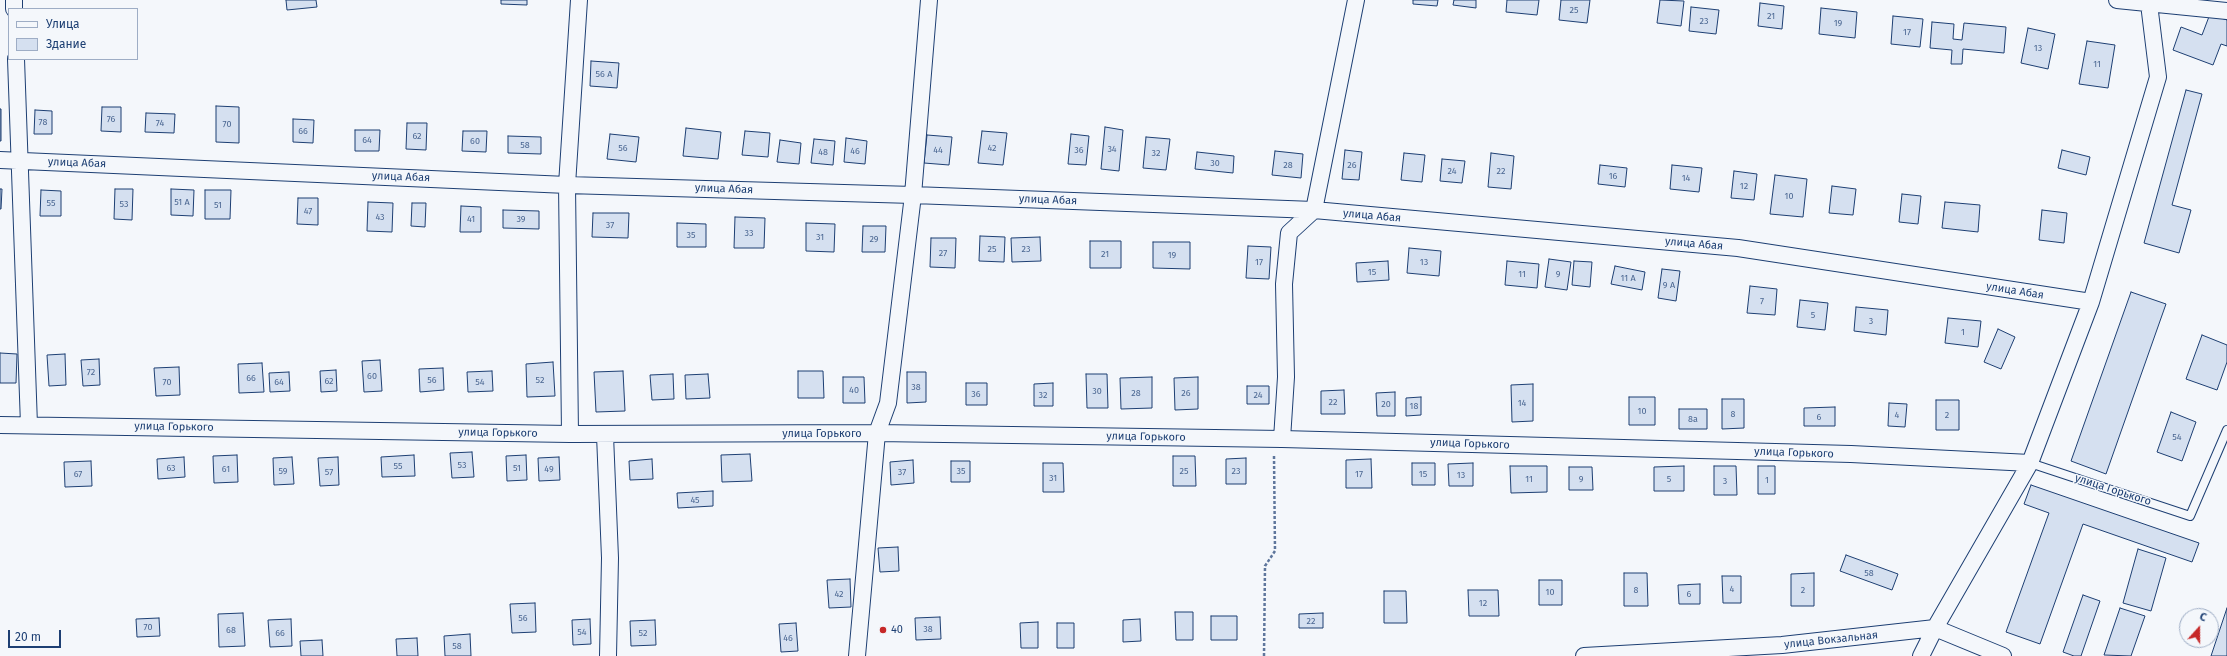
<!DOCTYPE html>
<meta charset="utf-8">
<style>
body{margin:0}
#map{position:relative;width:2227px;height:656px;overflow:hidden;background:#f4f7fb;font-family:"Fira Sans",sans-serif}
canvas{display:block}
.legend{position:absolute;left:8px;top:8px;width:130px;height:52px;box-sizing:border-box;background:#f4f7fb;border:1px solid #9eadc5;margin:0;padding:5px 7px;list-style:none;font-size:12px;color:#1d3f73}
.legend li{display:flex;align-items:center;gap:8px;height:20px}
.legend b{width:20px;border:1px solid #9eadc5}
.north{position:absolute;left:2179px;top:608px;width:40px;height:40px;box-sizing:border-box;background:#f4f7fb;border:1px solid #9eadc5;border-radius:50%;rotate:21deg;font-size:11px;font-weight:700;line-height:16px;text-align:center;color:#1d3f73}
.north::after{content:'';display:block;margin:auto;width:14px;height:18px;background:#c62828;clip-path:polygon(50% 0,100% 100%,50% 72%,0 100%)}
.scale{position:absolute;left:8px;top:630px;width:53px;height:18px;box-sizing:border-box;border:2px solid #1d3f73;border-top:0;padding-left:5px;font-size:12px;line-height:14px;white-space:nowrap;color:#1d3f73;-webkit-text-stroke:3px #f4f7fb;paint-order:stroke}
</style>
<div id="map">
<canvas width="2227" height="656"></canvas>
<ul class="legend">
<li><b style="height:5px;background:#f4f7fb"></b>Улица</li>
<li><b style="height:11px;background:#d5e0f0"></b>Здание</li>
</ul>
<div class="north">С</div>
<div class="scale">20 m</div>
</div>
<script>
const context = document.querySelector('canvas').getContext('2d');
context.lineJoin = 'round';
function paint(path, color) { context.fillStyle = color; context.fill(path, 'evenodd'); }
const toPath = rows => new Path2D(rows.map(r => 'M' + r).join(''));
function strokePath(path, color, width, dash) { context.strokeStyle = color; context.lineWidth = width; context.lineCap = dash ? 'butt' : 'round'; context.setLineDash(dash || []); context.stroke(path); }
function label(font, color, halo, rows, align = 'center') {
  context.font = font + ' "Fira Sans",sans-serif'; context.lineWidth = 3; context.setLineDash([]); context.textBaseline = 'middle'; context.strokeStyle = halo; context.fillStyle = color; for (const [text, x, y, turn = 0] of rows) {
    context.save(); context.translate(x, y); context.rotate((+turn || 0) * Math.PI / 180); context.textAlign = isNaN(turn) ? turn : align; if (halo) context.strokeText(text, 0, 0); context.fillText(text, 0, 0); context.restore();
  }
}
const building = toPath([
 [286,0,316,0,317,7,287,10,286,0],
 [501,0,527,0,527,5,501,4,501,0],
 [1413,0,1438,0,1437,6,1413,4,1413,0],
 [1454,0,1476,0,1476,8,1453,5,1454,0],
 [1507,0,1539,0,1537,15,1506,12,1507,0],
 [1561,0,1590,0,1587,23,1559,20,1561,0],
 [1660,0,1684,1,1681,26,1657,23,1660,0],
 [1760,3,1784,6,1782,29,1758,26,1760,3],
 [1691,7,1719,10,1716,34,1689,31,1691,7],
 [1821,8,1857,12,1855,38,1819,34,1821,8],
 [2210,14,2227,20,2227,46,2221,44,2213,65,2173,50,2181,27,2202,35,2210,14],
 [1893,16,1923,19,1920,47,1891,44,1893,16],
 [1932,22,1954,24,1953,39,1962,40,1964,23,2006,27,2004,53,1963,49,1962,64,1951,64,1952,50,1930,48,1932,22],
 [2028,28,2055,34,2048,69,2021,63,2028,28],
 [2087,41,2115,45,2108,88,2079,84,2087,41],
 [591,61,619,63,617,88,590,86,591,61],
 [2186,90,2202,94,2172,205,2191,210,2179,253,2144,243,2186,90],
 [216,106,239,107,239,143,216,142,216,106],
 [102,107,121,107,121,132,101,131,102,107],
 [0,109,1,109,1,141,0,141,0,109],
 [35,110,52,111,52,134,34,134,35,110],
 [146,113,175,114,174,133,145,132,146,113],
 [293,119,314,120,313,143,293,142,293,119],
 [407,123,427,123,426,150,406,149,407,123],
 [1105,127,1123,130,1119,171,1101,169,1105,127],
 [686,128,721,132,718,159,683,156,686,128],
 [355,130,380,130,379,151,355,151,355,130],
 [463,131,487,131,486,152,462,151,463,131],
 [745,131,770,133,768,157,742,155,745,131],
 [982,131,1007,133,1003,165,978,163,982,131],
 [610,134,639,137,636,162,607,159,610,134],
 [1071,134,1089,136,1086,165,1068,164,1071,134],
 [927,135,952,137,949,165,924,163,927,135],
 [508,136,541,137,541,154,508,153,508,136],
 [1146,137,1170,139,1166,170,1143,168,1146,137],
 [846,138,867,141,865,164,844,162,846,138],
 [814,139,835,141,833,165,811,163,814,139],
 [780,140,801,143,799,164,777,162,780,140],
 [1345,150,1362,152,1359,180,1342,179,1345,150],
 [2062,150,2090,157,2086,175,2058,168,2062,150],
 [1275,151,1303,154,1301,178,1272,175,1275,151],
 [1197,152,1234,156,1233,173,1195,169,1197,152],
 [1404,153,1425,155,1422,182,1401,180,1404,153],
 [1491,153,1514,156,1511,189,1488,187,1491,153],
 [1442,159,1465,161,1462,183,1440,181,1442,159],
 [1600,165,1627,168,1625,187,1598,184,1600,165],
 [1672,165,1702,168,1699,192,1670,189,1672,165],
 [1734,171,1757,174,1754,200,1731,198,1734,171],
 [1775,175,1807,179,1803,217,1770,214,1775,175],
 [1832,186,1856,189,1853,215,1829,213,1832,186],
 [0,189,2,189,1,209,0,209,0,189],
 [115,189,133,189,132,220,114,219,115,189],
 [171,189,194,190,193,216,171,215,171,189],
 [41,190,61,191,61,216,40,216,41,190],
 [205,190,231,190,230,219,205,219,205,190],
 [1902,194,1921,196,1918,224,1899,222,1902,194],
 [298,198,318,198,318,225,297,224,298,198],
 [368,202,393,203,392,232,367,231,368,202],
 [1945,202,1980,205,1978,232,1942,228,1945,202],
 [412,203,426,203,425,227,411,226,412,203],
 [461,206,481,207,481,232,460,232,461,206],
 [503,210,539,211,539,229,503,228,503,210],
 [2042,210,2067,213,2064,243,2039,240,2042,210],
 [593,213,629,213,628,238,592,237,593,213],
 [735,217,765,218,764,248,734,248,735,217],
 [677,223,706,224,706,247,677,247,677,223],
 [806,223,835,224,834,252,806,251,806,223],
 [863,226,886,226,885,252,862,252,863,226],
 [980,236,1005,237,1004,262,979,261,980,236],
 [1040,237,1041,261,1012,262,1011,238,1040,237],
 [931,238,956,238,955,268,930,267,931,238],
 [1090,241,1121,241,1121,268,1090,268,1090,241],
 [1153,242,1190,242,1190,269,1153,268,1153,242],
 [1248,246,1271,247,1269,279,1246,278,1248,246],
 [1409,248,1441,251,1439,276,1407,273,1409,248],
 [1549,259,1571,262,1567,290,1545,287,1549,259],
 [1388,261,1389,280,1357,282,1356,263,1388,261],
 [1507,261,1539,264,1537,288,1505,285,1507,261],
 [1574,261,1592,262,1590,287,1572,285,1574,261],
 [1615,266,1645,272,1642,290,1611,284,1615,266],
 [1662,269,1680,271,1676,301,1658,298,1662,269],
 [1750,286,1777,289,1775,315,1747,313,1750,286],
 [2131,292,2166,304,2106,474,2071,461,2131,292],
 [1800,300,1828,303,1825,330,1797,327,1800,300],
 [1856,307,1888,310,1886,335,1854,331,1856,307],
 [1948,318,1981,321,1978,347,1945,343,1948,318],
 [1998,329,2015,337,2001,369,1984,362,1998,329],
 [2202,335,2227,345,2227,362,2217,390,2186,379,2202,335],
 [0,353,17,354,16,383,0,383,0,353],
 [65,354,66,385,49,386,47,355,65,354],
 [99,359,100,385,83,386,81,360,99,359],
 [380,360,382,391,364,392,362,361,380,360],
 [553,362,555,396,527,397,526,364,553,362],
 [262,363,264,392,239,393,238,364,262,363],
 [179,367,180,395,156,396,154,368,179,367],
 [443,368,444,390,420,392,419,369,443,368],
 [336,370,337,391,321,392,320,371,336,370],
 [492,371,493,391,468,392,467,372,492,371],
 [623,371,625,411,596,412,594,372,623,371],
 [798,371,823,371,824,398,798,398,798,371],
 [289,372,290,391,270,392,269,373,289,372],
 [907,372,926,372,926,402,907,403,907,372],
 [673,374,674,399,652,400,650,375,673,374],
 [708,374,710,398,686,399,685,375,708,374],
 [1086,374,1107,374,1108,408,1087,408,1086,374],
 [843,377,864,377,865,403,843,403,843,377],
 [1152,377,1152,408,1121,409,1120,378,1152,377],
 [1198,377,1198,409,1175,410,1174,378,1198,377],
 [966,383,987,383,987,405,966,405,966,383],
 [1053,383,1053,406,1034,406,1034,384,1053,383],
 [1533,384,1533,421,1512,422,1511,385,1533,384],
 [1247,386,1269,386,1269,404,1247,404,1247,386],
 [1344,390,1345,414,1321,414,1321,391,1344,390],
 [1395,392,1395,416,1377,416,1376,393,1395,392],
 [1421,397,1421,415,1406,416,1406,398,1421,397],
 [1629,397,1655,397,1655,425,1629,425,1629,397],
 [1722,399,1744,399,1744,428,1722,429,1722,399],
 [1936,400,1959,400,1959,430,1936,430,1936,400],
 [1889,403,1907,404,1905,427,1888,426,1889,403],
 [1835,407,1835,426,1804,426,1804,408,1835,407],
 [1679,409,1707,409,1707,429,1679,429,1679,409],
 [2171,412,2196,422,2182,461,2157,452,2171,412],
 [472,452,474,477,452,478,450,453,472,452],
 [750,454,752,481,722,482,721,455,750,454],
 [237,455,238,482,214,483,213,456,237,455],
 [414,455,415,476,382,477,381,457,414,455],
 [526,455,527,480,507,481,506,456,526,455],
 [1173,456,1195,456,1196,486,1173,486,1173,456],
 [184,457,185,477,158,479,157,459,184,457],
 [292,457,294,484,274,485,273,458,292,457],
 [338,457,339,485,320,486,318,458,338,457],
 [559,457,560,480,539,481,538,458,559,457],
 [1246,458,1246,484,1226,484,1226,459,1246,458],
 [652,459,653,479,630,480,629,461,652,459],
 [1371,459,1372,488,1346,488,1346,460,1371,459],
 [913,460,914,483,891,485,890,462,913,460],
 [91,461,92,486,65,487,64,462,91,461],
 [951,461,970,461,970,482,951,482,951,461],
 [1043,463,1063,463,1064,492,1043,492,1043,463],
 [1412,463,1435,463,1435,485,1412,485,1412,463],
 [1473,463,1473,486,1449,486,1448,464,1473,463],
 [1510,466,1547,466,1547,492,1511,493,1510,466],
 [1684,466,1684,491,1654,491,1654,467,1684,466],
 [1714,466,1736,466,1737,495,1714,495,1714,466],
 [1758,466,1775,466,1775,494,1758,494,1758,466],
 [1569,467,1592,467,1593,490,1569,490,1569,467],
 [2031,485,2199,543,2192,562,2083,524,2040,644,2006,632,2049,513,2024,504,2031,485],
 [713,491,713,506,678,508,677,493,713,491],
 [898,547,899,571,880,572,878,548,898,547],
 [2138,549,2166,558,2151,611,2123,603,2138,549],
 [1846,555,1898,574,1892,590,1840,571,1846,555],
 [1624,573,1647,573,1648,606,1624,606,1624,573],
 [1814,573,1814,606,1791,606,1791,574,1814,573],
 [1722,576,1741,576,1741,603,1723,603,1722,576],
 [850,579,851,607,829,608,827,580,850,579],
 [1539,580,1562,580,1562,605,1539,605,1539,580],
 [1700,584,1700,604,1679,604,1678,585,1700,584],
 [1468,590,1498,590,1499,616,1469,616,1468,590],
 [1384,591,1406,591,1407,623,1384,623,1384,591],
 [2083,595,2100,601,2081,656,2074,656,2063,652,2083,595],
 [535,603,536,632,512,633,510,604,535,603],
 [2120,608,2145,616,2131,656,2104,655,2120,608],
 [2227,608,2227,656,2211,656,2227,608],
 [1175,612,1193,612,1193,640,1176,640,1175,612],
 [243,613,245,646,219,647,218,614,243,613],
 [1323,613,1323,628,1299,628,1299,614,1323,613],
 [1211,616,1237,616,1237,640,1211,640,1211,616],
 [940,617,941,639,916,640,915,618,940,617],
 [159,618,160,636,137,637,136,619,159,618],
 [291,619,292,646,270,647,268,620,291,619],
 [590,619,591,644,573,645,572,620,590,619],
 [1140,619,1141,641,1123,642,1123,620,1140,619],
 [655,620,656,645,631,646,630,621,655,620],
 [1038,622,1038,648,1021,648,1020,623,1038,622],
 [796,623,798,651,781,652,779,624,796,623],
 [1057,623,1074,623,1074,648,1057,648,1057,623],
 [470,634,471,656,445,656,444,636,470,634],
 [417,638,418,656,397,656,396,639,417,638],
 [322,640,323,656,301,656,300,641,322,640]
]);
const path = toPath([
 [1264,656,1265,566,1275,551,1274,456]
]);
const lane = toPath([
 [2030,463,2190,516,2227,430]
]);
const street = toPath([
 [14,0,14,9],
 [2117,0,2227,11],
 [16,59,29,425],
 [0,160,567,185,913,195,1314,210,1738,248,2091,302],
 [0,425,570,434,877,433,1282,439,1851,454,2030,463],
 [570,434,567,185,579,0],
 [605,435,610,558,608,656],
 [1282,439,1286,377,1284,284,1289,233,1314,210,1356,0],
 [857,656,877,433,888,403,913,195,929,0],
 [1584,656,1782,645,1935,628,2003,656],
 [1921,656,1935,628,2030,463,2091,302,2158,77,2149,4]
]);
const markers = [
 [883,630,4,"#c62828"]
];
const numberNames = [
 ["25",1574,10],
 ["21",1771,16],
 ["23",1704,21],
 ["19",1838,23],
 ["17",1907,32],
 ["13",2038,48],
 ["11",2097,64],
 ["56 А",604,74],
 ["76",111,119],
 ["78",43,122],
 ["74",160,123],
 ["70",227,124],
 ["66",303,131],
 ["62",417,136],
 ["64",367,140],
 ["60",475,141],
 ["58",525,145],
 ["56",623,148],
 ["42",992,148],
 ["34",1112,149],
 ["44",938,150],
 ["36",1079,150],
 ["46",855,151],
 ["48",823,152],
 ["32",1156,153],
 ["30",1215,163],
 ["28",1288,165],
 ["26",1352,165],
 ["24",1452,171],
 ["22",1501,171],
 ["16",1613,176],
 ["14",1686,178],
 ["12",1744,186],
 ["10",1789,196],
 ["51 А",182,202],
 ["55",51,203],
 ["53",124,204],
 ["51",218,205],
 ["47",308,211],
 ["43",380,217],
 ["41",471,219],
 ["39",521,219],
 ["37",610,225],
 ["33",749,233],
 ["35",691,235],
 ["31",820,237],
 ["29",874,239],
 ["25",992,249],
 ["23",1026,249],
 ["27",943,253],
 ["21",1105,254],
 ["19",1172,255],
 ["17",1259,262],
 ["13",1424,262],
 ["15",1372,272],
 ["11",1522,274],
 ["9",1558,274],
 ["11 А",1628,278],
 ["9 А",1669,285],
 ["7",1762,301],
 ["5",1813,315],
 ["3",1871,321],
 ["1",1963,332],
 ["72",91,372],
 ["60",372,376],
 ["66",251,378],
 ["56",432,380],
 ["52",540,380],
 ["62",329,381],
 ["70",167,382],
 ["64",279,382],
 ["54",480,382],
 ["38",916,387],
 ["40",854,390],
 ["30",1097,391],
 ["28",1136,393],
 ["26",1186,393],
 ["36",976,394],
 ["32",1043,395],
 ["24",1258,395],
 ["22",1333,402],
 ["14",1522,403],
 ["20",1386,404],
 ["18",1414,406],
 ["10",1642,411],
 ["8",1733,414],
 ["4",1897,415],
 ["2",1947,415],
 ["6",1819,417],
 ["8а",1693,419],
 ["54",2177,437],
 ["53",462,465],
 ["55",398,466],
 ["63",171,468],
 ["51",517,468],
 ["61",226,469],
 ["49",549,469],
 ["59",283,471],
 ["35",961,471],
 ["25",1184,471],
 ["23",1236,471],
 ["57",329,472],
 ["37",902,472],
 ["67",78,474],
 ["17",1359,474],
 ["15",1423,474],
 ["13",1461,475],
 ["31",1053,478],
 ["11",1529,479],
 ["9",1581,479],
 ["5",1669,479],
 ["1",1767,480],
 ["3",1725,481],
 ["45",695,500],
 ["58",1869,573],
 ["4",1732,589],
 ["8",1636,590],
 ["2",1803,590],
 ["10",1550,592],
 ["42",839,594],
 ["6",1689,594],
 ["12",1483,603],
 ["56",523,618],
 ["22",1311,621],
 ["70",148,627],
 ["38",928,629],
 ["68",231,630],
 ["54",582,632],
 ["66",280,633],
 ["52",643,633],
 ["46",788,638],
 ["58",457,646]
];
const streetNames = [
 ["улица Абая",77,163,2],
 ["улица Абая",401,177,2],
 ["улица Абая",724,189,2],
 ["улица Абая",1048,200,2],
 ["улица Абая",1372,216,5],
 ["улица Абая",1694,244,5],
 ["улица Абая",2015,291,9],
 ["улица Горького",174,427,1],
 ["улица Горького",498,433,1],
 ["улица Горького",822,434],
 ["улица Горького",1146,437,1],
 ["улица Горького",1470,444,2],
 ["улица Горького",1794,453,2],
 ["улица Горького",2113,490,18],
 ["улица Вокзальная",1831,640,-6]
];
const poiNames = [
 ["40",891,630]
];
paint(building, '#d5e0f0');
strokePath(building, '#1d3f73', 1);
strokePath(lane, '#1d3f73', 10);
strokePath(street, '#1d3f73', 18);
strokePath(path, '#5e769c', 2.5, [3, 2]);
strokePath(lane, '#f4f7fb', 8);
strokePath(street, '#f4f7fb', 16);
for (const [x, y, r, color] of markers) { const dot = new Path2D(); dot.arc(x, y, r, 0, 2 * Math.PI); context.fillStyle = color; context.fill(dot); strokePath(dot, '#f4f7fb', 1.5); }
label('9px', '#4b6792', null, numberNames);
label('11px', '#1d3f73', '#f4f7fb', streetNames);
label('11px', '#1d3f73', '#f4f7fb', poiNames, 'left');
</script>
